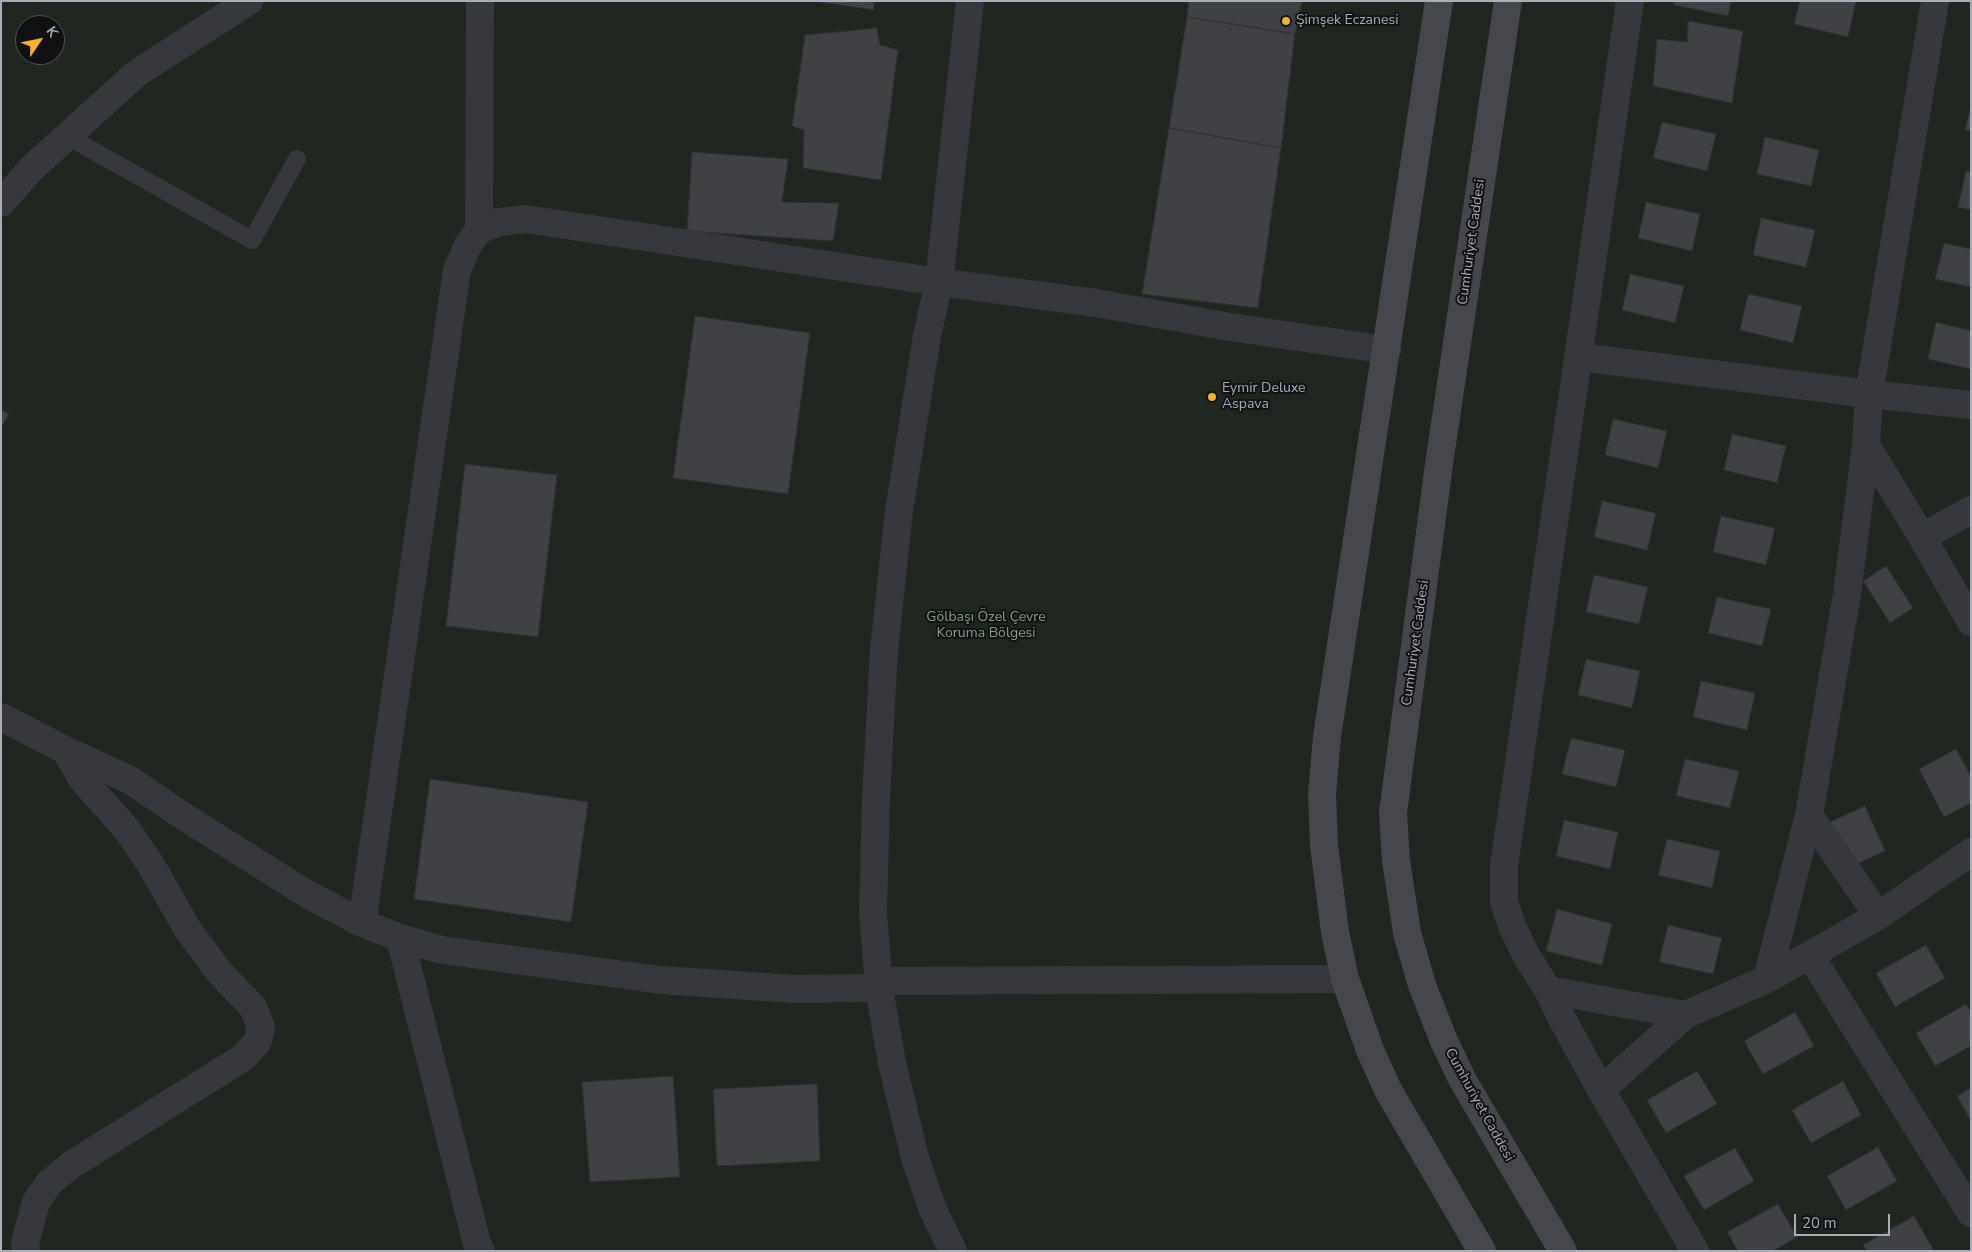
<!DOCTYPE html>
<meta charset="utf-8">
<style>
body{margin:0}
#map{position:relative;width:1972px;height:1252px;overflow:hidden;background:#161618;font-family:"Nunito Sans",sans-serif}
canvas{display:block}
.frame{position:absolute;inset:0;border:2px solid #a8adb8;pointer-events:none}
.north{position:absolute;left:15px;top:15px;width:50px;height:50px;box-sizing:border-box;background:#111113;border:1px solid #4d4f55;border-radius:50%;rotate:56deg;font-size:14px;font-weight:700;line-height:20px;text-align:center;color:#a8adb8}
.north::after{content:'';display:block;margin:auto;width:18px;height:22px;background:#f2b134;clip-path:polygon(50% 0,100% 100%,50% 72%,0 100%)}
.scale{position:absolute;left:1794px;top:1214px;width:96px;height:22px;box-sizing:border-box;border:2px solid #a8adb8;border-top:0;padding-left:6px;font-size:15px;line-height:18px;white-space:nowrap;color:#a8adb8;-webkit-text-stroke:4px #111113;paint-order:stroke}
</style>
<div id="map">
<canvas width="1972" height="1252"></canvas>
<div class="frame"></div>
<div class="north">K</div>
<div class="scale">20 m</div>
</div>
<script>
const context = document.querySelector('canvas').getContext('2d');
context.lineJoin = 'round';
function paint(path, color) { context.fillStyle = color; context.fill(path, 'evenodd'); }
const toPath = rows => new Path2D(rows.map(r => 'M' + r).join(''));
function strokePath(path, color, width, dash) { context.strokeStyle = color; context.lineWidth = width; context.lineCap = dash ? 'butt' : 'round'; context.setLineDash(dash || []); context.stroke(path); }
function label(font, color, halo, rows, align = 'center') {
  context.font = font + ' "Nunito Sans",sans-serif'; context.lineWidth = 4; context.setLineDash([]); context.textBaseline = 'middle'; context.strokeStyle = halo; context.fillStyle = color; for (const [text, x, y, turn = 0] of rows) {
    context.save(); context.translate(x, y); context.rotate((+turn || 0) * Math.PI / 180); context.textAlign = isNaN(turn) ? turn : align; if (halo) context.strokeText(text, 0, 0); context.fillText(text, 0, 0); context.restore();
  }
}
const green = toPath([
 [1,1,1971,1,1971,1251,1,1251],
 [25,25,55,25,55,55,25,55]
]);
const building = toPath([
 [813,1,874,1,874,10,813,1],
 [1189,1,1302,1,1295,34,1187,17,1189,1],
 [1674,1,1731,1,1728,16,1674,5,1674,1],
 [1800,1,1856,1,1848,37,1794,24,1800,1],
 [1187,17,1295,34,1281,148,1169,128,1187,17],
 [1688,21,1743,31,1732,103,1653,86,1657,39,1687,42,1688,21],
 [877,28,880,45,898,50,881,180,803,168,804,130,792,126,805,35,877,28],
 [1971,106,1971,131,1965,130,1971,106],
 [1662,122,1716,134,1707,171,1653,158,1662,122],
 [1169,128,1281,148,1258,308,1142,294,1169,128],
 [1765,137,1819,150,1811,186,1757,174,1765,137],
 [692,152,788,159,782,202,839,203,833,241,687,231,692,152],
 [1966,171,1971,172,1971,210,1958,207,1966,171],
 [1646,202,1700,214,1692,251,1638,238,1646,202],
 [1761,218,1815,230,1806,267,1753,255,1761,218],
 [1944,243,1971,249,1971,287,1935,279,1944,243],
 [1630,274,1684,286,1675,323,1622,310,1630,274],
 [1748,294,1802,306,1793,343,1740,330,1748,294],
 [695,316,810,333,788,494,673,478,695,316],
 [1936,322,1971,331,1971,369,1928,359,1936,322],
 [1,410,9,414,1,428,1,410],
 [1613,419,1667,431,1658,468,1605,455,1613,419],
 [1732,434,1786,446,1777,483,1724,470,1732,434],
 [465,464,557,475,538,637,446,626,465,464],
 [1602,501,1656,513,1647,550,1594,537,1602,501],
 [1721,516,1775,528,1766,565,1713,552,1721,516],
 [1886,566,1913,608,1890,623,1863,581,1886,566],
 [1594,575,1648,587,1639,624,1586,612,1594,575],
 [1717,597,1771,609,1762,646,1708,633,1717,597],
 [1586,659,1640,671,1632,708,1578,695,1586,659],
 [1701,681,1755,693,1747,730,1693,717,1701,681],
 [1571,738,1625,750,1616,787,1562,774,1571,738],
 [1956,749,1971,776,1971,803,1944,817,1919,769,1956,749],
 [1685,759,1739,771,1730,808,1676,796,1685,759],
 [430,779,588,802,571,922,414,899,430,779],
 [1865,806,1885,851,1850,867,1830,822,1865,806],
 [1564,820,1618,832,1610,869,1556,856,1564,820],
 [1667,839,1720,851,1712,888,1658,875,1667,839],
 [1557,909,1612,924,1602,965,1546,951,1557,909],
 [1668,925,1722,938,1713,974,1659,962,1668,925],
 [1926,945,1945,978,1895,1007,1876,973,1926,945],
 [1966,1004,1971,1012,1971,1046,1935,1066,1916,1033,1966,1004],
 [1795,1012,1814,1046,1763,1074,1744,1041,1795,1012],
 [1697,1071,1717,1104,1666,1133,1647,1100,1697,1071],
 [673,1076,680,1177,590,1182,582,1082,673,1076],
 [1843,1081,1861,1115,1811,1143,1792,1110,1843,1081],
 [817,1084,820,1161,717,1166,713,1089,817,1084],
 [1971,1088,1971,1121,1957,1096,1971,1088],
 [1878,1147,1897,1181,1846,1210,1827,1176,1878,1147],
 [1735,1148,1754,1181,1704,1210,1684,1176,1735,1148],
 [1778,1204,1797,1237,1773,1251,1738,1251,1727,1232,1778,1204],
 [1914,1216,1933,1249,1930,1251,1867,1251,1863,1245,1914,1216]
]);
const lane = toPath([
 [67,136,252,240,297,159]
]);
const street = toPath([
 [1630,1,1504,866,1504,902,1512,926,1526,955,1548,990,1560,1015,1601,1090,1695,1251],
 [1,203,32,168,137,73,249,1],
 [479,230,480,1],
 [1580,357,1869,394,1971,405],
 [1866,445,1922,537,1971,622],
 [1922,537,1971,510],
 [1,717,65,750,130,780,183,816,307,894,362,923,400,938,442,950,661,980,794,989,879,988],
 [1809,815,1878,916],
 [362,923,457,270,468,245,479,230,499,222,526,219,939,282,1096,303,1230,327,1387,350],
 [400,938,477,1244,481,1251],
 [1810,955,1971,1213],
 [1767,979,1809,815,1847,594,1866,445,1869,394,1935,1],
 [878,981,1345,979],
 [1548,990,1685,1015],
 [1601,1090,1685,1015,1767,979,1810,955,1878,916,1971,852],
 [26,1251,25,1243,36,1202,49,1183,71,1165,244,1057,258,1041,261,1027,253,1007,220,973,188,930,151,865,128,831,82,779,65,750],
 [953,1251,933,1210,915,1158,892,1063,879,988,873,912,876,798,884,650,899,511,927,336,939,282,970,1]
]);
const secondary = toPath([
 [1439,1,1327,737,1322,794,1324,845,1335,932,1345,979,1370,1050,1388,1090,1482,1251],
 [1508,1,1439,464,1393,813,1396,860,1407,933,1422,985,1444,1041,1462,1079,1563,1251]
]);
const markers = [
 [1286,21,5,"#f2b134"],
 [1212,397,5,"#f2b134"]
];
const poiNames = [
 ["Şimşek Eczanesi",1296,21],
 ["Eymir Deluxe",1222,389],
 ["Aspava",1222,405]
];
const streetNames = [
 ["Cumhuriyet Caddesi",1472,242,-82],
 ["Cumhuriyet Caddesi",1416,643,-82],
 ["Cumhuriyet Caddesi",1479,1105,61]
];
const parkNames = [
 ["Gölbaşı Özel Çevre",986,618],
 ["Koruma Bölgesi",986,634]
];
paint(green, '#1e261f');
paint(building, '#404145');
strokePath(building, '#303034', 1);
strokePath(lane, '#37383d', 18);
strokePath(street, '#37383d', 28);
strokePath(secondary, '#45474d', 28);
for (const [x, y, r, color] of markers) { const dot = new Path2D(); dot.arc(x, y, r, 0, 2 * Math.PI); context.fillStyle = color; context.fill(dot); strokePath(dot, '#111113', 2); }
label('14px', '#a8adb8', '#111113', poiNames, 'left');
label('14px', '#a8adb8', '#111113', streetNames);
label('14px', '#7fa381', '#111113', parkNames);
</script>
